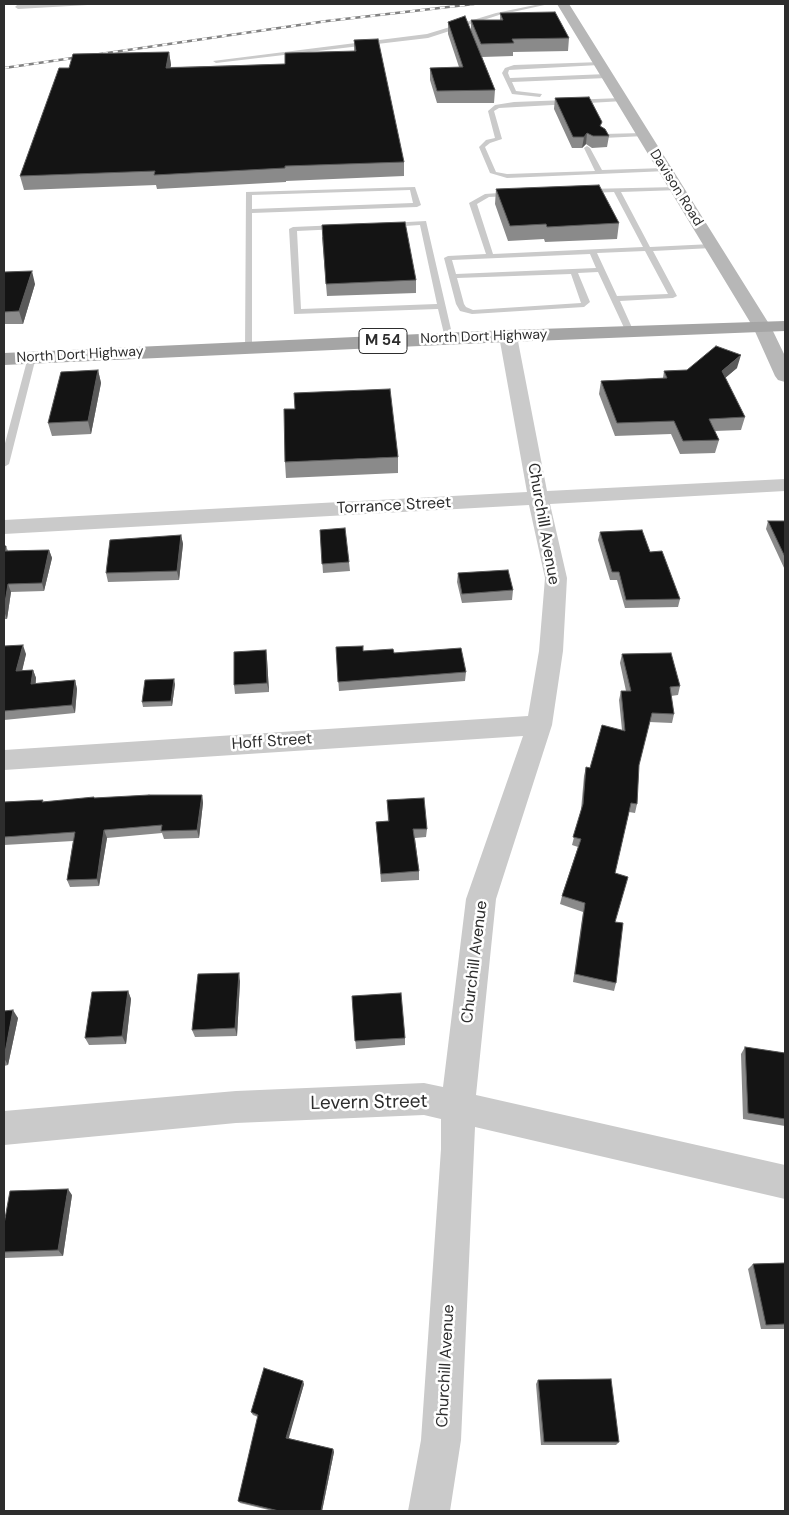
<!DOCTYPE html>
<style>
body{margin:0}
#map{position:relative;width:789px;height:1515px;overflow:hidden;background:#fff;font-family:"DM Sans",sans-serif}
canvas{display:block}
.frame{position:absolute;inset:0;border:5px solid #2d2d2d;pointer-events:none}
</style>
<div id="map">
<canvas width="789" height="1515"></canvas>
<div class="frame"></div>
</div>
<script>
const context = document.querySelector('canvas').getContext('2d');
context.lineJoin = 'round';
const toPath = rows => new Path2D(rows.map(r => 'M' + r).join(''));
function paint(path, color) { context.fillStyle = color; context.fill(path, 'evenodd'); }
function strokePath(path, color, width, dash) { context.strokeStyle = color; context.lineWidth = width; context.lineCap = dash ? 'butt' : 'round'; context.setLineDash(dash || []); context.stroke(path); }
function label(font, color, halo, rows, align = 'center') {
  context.font = font + ' "DM Sans",sans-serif'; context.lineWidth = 5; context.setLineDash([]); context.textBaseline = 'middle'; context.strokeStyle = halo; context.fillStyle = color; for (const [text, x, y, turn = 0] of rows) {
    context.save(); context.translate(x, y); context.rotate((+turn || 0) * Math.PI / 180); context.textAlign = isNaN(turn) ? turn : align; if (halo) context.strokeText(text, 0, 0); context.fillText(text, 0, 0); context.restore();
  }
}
const service = toPath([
 [18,4,22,4,22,5,105,4,18,9,15,7,18,4],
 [540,4,549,4,499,15,428,38,216,63,213,61,427,34,496,13,540,4],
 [601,62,599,65,509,70,508,73,510,78,607,74,610,76,607,78,512,82,516,91,542,94,540,97,512,94,502,73,505,68,514,65,601,62],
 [622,98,624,101,499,108,494,111,502,139,490,143,485,147,496,172,507,174,595,171,584,148,587,146,590,148,602,170,665,168,667,169,667,171,507,178,490,173,479,147,486,140,495,138,488,111,495,105,514,102,622,98],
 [643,133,645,134,645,136,603,138,600,136,603,134,643,133],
 [415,187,421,205,417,207,252,213,252,348,245,350,246,192,415,187],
 [410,190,413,203,252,209,252,195,410,190],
 [677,187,679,188,679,190,621,192,650,247,712,244,716,246,712,248,653,251,677,296,673,298,620,301,634,332,633,334,626,332,598,272,578,273,590,302,584,307,472,314,460,311,456,304,444,258,448,256,486,254,469,203,485,194,512,192,515,194,512,196,489,197,477,204,493,254,643,247,614,192,587,193,584,191,587,189,677,187],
 [645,251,668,294,617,296,597,253,645,251],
 [590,254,596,268,456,274,452,260,590,254],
 [571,274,581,303,473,310,466,307,464,304,457,278,571,274],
 [426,221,453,338,452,340,445,338,438,309,294,314,289,229,293,227,339,225,343,227,339,229,297,231,301,309,437,304,420,225,389,227,385,225,389,223,426,221],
 [32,354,36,357,9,464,4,467,4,447,28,357,32,354]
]);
const minor = toPath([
 [508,331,514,332,517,336,547,491,785,479,785,491,550,504,567,578,563,651,552,725,496,899,476,1095,785,1165,785,1199,475,1127,461,1440,450,1511,408,1511,421,1440,441,1149,441,1119,424,1115,236,1123,4,1145,4,1111,236,1091,424,1083,443,1087,466,899,523,736,4,770,4,750,528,716,539,651,545,578,529,505,4,534,4,520,527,492,499,336,502,332,508,331]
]);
const secondary = toPath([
 [557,4,569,4,771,327,785,356,785,382,778,380,775,376,753,327,557,4]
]);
const primary = toPath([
 [785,321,785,331,508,342,4,365,4,353,508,330,785,321]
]);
const rail = toPath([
 [4,68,327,21,474,4]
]);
const wall = toPath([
 [500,13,569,38,568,51,513,52,513,56,482,57,495,90,494,103,437,103,430,80,430,68,459,67,448,34,448,22,471,30,471,20,500,20],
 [354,40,404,162,404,176,286,181,286,182,157,189,156,185,24,190,20,176,69,68,169,52,171,65,170,67,285,64,354,51],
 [555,98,601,127,609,136,607,147,592,148,586,144,582,148,572,148,554,109],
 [496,189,619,223,617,239,545,242,544,239,508,241,495,204],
 [322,237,416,280,416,293,327,296],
 [4,272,35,284,23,324,4,324],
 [737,368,725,378,745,417,741,430,715,431,719,440,715,453,680,454,671,434,615,436,599,394,601,381,663,378,664,371],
 [98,370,101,383,91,434,52,436,48,423],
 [398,457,398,473,286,478,285,462],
 [768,521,785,521,785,570,766,529],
 [320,530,349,562,350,571,323,573],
 [600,532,650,552,680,599,678,607,625,608,617,580,610,580,598,540],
 [181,535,183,544,179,580,108,582,106,573],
 [4,546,6,546,8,551,49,550,52,558,44,591,11,592,7,619,4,619],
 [458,573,513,590,512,600,462,603,457,582],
 [4,646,26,654,22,670,33,670,36,678,36,683,75,680,77,689,75,713,4,720],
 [336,647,363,651,394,653,466,672,465,681,339,691],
 [266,650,267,659,269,692,235,694,234,685],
 [622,654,680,686,678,695,671,696,674,714,672,723,649,722,639,765,637,804,635,813,629,812,615,873,615,922,616,983,614,991,573,982,583,912,560,904,562,896,578,847,572,845,581,810,584,776,586,767,590,768,622,730,619,700,621,691,626,691,620,663],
 [175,684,172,706,143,707,142,702],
 [202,795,203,803,199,838,164,839,162,833,107,838,99,886,70,887,67,880,73,841,4,845,4,802,43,800,43,802,94,798],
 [387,800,427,829,426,837,415,838,419,871,419,880,381,882,376,822,388,821],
 [240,981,237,1036,195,1037,192,1030],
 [128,991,131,999,126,1044,89,1045,85,1038],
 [352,996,405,1038,405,1045,356,1049],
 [4,1011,18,1018,8,1065,4,1066],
 [745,1047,785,1053,785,1126,743,1119,741,1054],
 [72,1195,63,1256,4,1258,4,1224],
 [785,1263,785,1329,761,1329,748,1269,753,1264],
 [538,1380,619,1442,616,1445,541,1445,536,1384],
 [304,1384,288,1438,333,1449,334,1452,322,1511,273,1511,240,1503,238,1501,258,1417,253,1415,251,1412]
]);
const shadedWall = toPath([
 [169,52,171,65,168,81,166,68],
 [587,133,586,144,582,148,584,137],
 [32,271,35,284,23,324,19,311],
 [741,355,737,368,718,384,722,371],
 [98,370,101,383,91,434,88,421],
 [181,535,183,544,179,580,177,571],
 [49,550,52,558,44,591,42,583],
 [8,584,11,592,7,619,4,611,4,609],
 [23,645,26,654,20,680,16,671],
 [266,650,267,659,269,692,267,683],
 [33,670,36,678,34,692,31,684],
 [174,679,175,684,172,706,171,701],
 [75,680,77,689,75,713,72,705],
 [202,795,203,803,199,838,197,830],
 [104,830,107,838,99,886,97,879],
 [239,973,240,981,237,1036,235,1028],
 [128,991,131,999,126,1044,122,1036],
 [13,1010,18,1018,8,1065,4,1058],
 [68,1189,72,1195,63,1256,58,1250],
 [303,1381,304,1384,288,1441,286,1438],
 [333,1449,334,1452,322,1511,321,1511]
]);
const building = toPath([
 [555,12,569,38,512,39,514,43,481,44,471,20,503,20,500,13,555,12],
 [465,16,495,90,437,91,430,68,463,67,448,22,465,16],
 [378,39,404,162,285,166,285,168,154,175,155,171,20,176,59,68,69,68,73,54,169,52,166,68,285,64,285,53,356,51,354,40,378,39],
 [589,97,602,122,600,126,605,129,609,136,593,136,587,133,584,137,573,137,555,98,589,97],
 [599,185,619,223,547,227,546,224,510,226,496,189,599,185],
 [405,222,416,280,326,284,322,225,405,222],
 [32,271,19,311,4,312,4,272,32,271],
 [716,346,741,355,722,371,745,417,709,419,719,440,683,441,674,421,617,423,601,381,667,378,664,371,687,370,716,346],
 [98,370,88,421,48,423,61,372,98,370],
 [390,389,398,457,285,462,284,409,295,409,294,393,390,389],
 [768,521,785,521,785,557,768,521],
 [345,528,349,562,322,564,320,530,345,528],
 [642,530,650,552,662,551,680,599,626,600,619,572,612,572,600,532,642,530],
 [181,535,177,571,106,573,110,540,181,535],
 [4,546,6,546,5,551,49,550,42,583,8,584,4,609,4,546],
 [508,570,513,590,462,594,458,573,508,570],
 [23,645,16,671,33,670,31,684,75,680,72,705,4,711,4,646,23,645],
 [363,646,363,651,393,649,394,653,461,648,466,672,338,682,336,647,363,646],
 [266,650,267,683,234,685,234,652,266,650],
 [671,653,680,686,670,687,674,714,652,713,639,765,637,804,631,803,615,873,628,877,615,922,623,923,616,983,575,974,585,903,562,896,581,839,573,837,583,804,586,767,590,768,602,725,625,731,621,691,631,691,622,654,671,653],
 [174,679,171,701,142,702,145,680,174,679],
 [149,795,202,795,197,830,161,831,162,825,104,830,97,879,67,880,75,832,4,837,4,802,43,800,42,802,94,797,94,798,149,795],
 [424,798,427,829,413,829,419,871,381,874,376,822,389,821,387,800,424,798],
 [239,973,235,1028,192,1030,198,974,239,973],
 [128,991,122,1036,85,1038,92,992,128,991],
 [401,993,405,1038,355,1041,352,996,401,993],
 [13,1010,4,1058,4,1011,13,1010],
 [745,1047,785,1053,785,1119,748,1113,745,1047],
 [68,1189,58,1250,4,1252,4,1224,10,1191,68,1189],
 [785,1263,785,1324,766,1325,753,1264,785,1263],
 [264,1368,303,1381,286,1438,333,1449,321,1511,279,1511,238,1501,258,1415,251,1412,264,1368],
 [611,1379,619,1442,544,1442,538,1380,611,1379]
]);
const farStreetnames = [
 ["Davison Road",676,188,58],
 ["North Dort Highway",484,337,-2],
 ["North Dort Highway",80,355,-3]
];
const shields = [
 [383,341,48]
];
const shieldNames = [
 ["M 54",383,341]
];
const streetNames = [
 ["Torrance Street",394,506,-3],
 ["Churchill Avenue",543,524,80],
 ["Hoff Street",272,742,-4],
 ["Churchill Avenue",475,962,-83],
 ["Churchill Avenue",446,1366,-87]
];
const nearStreetnames = [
 ["Levern Street",369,1103,-1]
];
paint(service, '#cacaca');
paint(minor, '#cacaca');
paint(secondary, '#b7b7b7');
paint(primary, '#a5a5a5');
strokePath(rail, '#828282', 2.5);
strokePath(rail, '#fff', 2, [5]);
paint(wall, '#8a8a8a');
paint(shadedWall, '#5a5a5a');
paint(building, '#141414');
strokePath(building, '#5a5a5a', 1);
label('14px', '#2d2d2d', '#fff', farStreetnames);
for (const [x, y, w] of shields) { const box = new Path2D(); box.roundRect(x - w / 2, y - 12.5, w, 25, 4); context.fillStyle = '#fff'; context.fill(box); strokePath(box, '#2d2d2d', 1); }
label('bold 15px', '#2d2d2d', null, shieldNames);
label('16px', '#2d2d2d', '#fff', streetNames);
label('19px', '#2d2d2d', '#fff', nearStreetnames);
</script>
